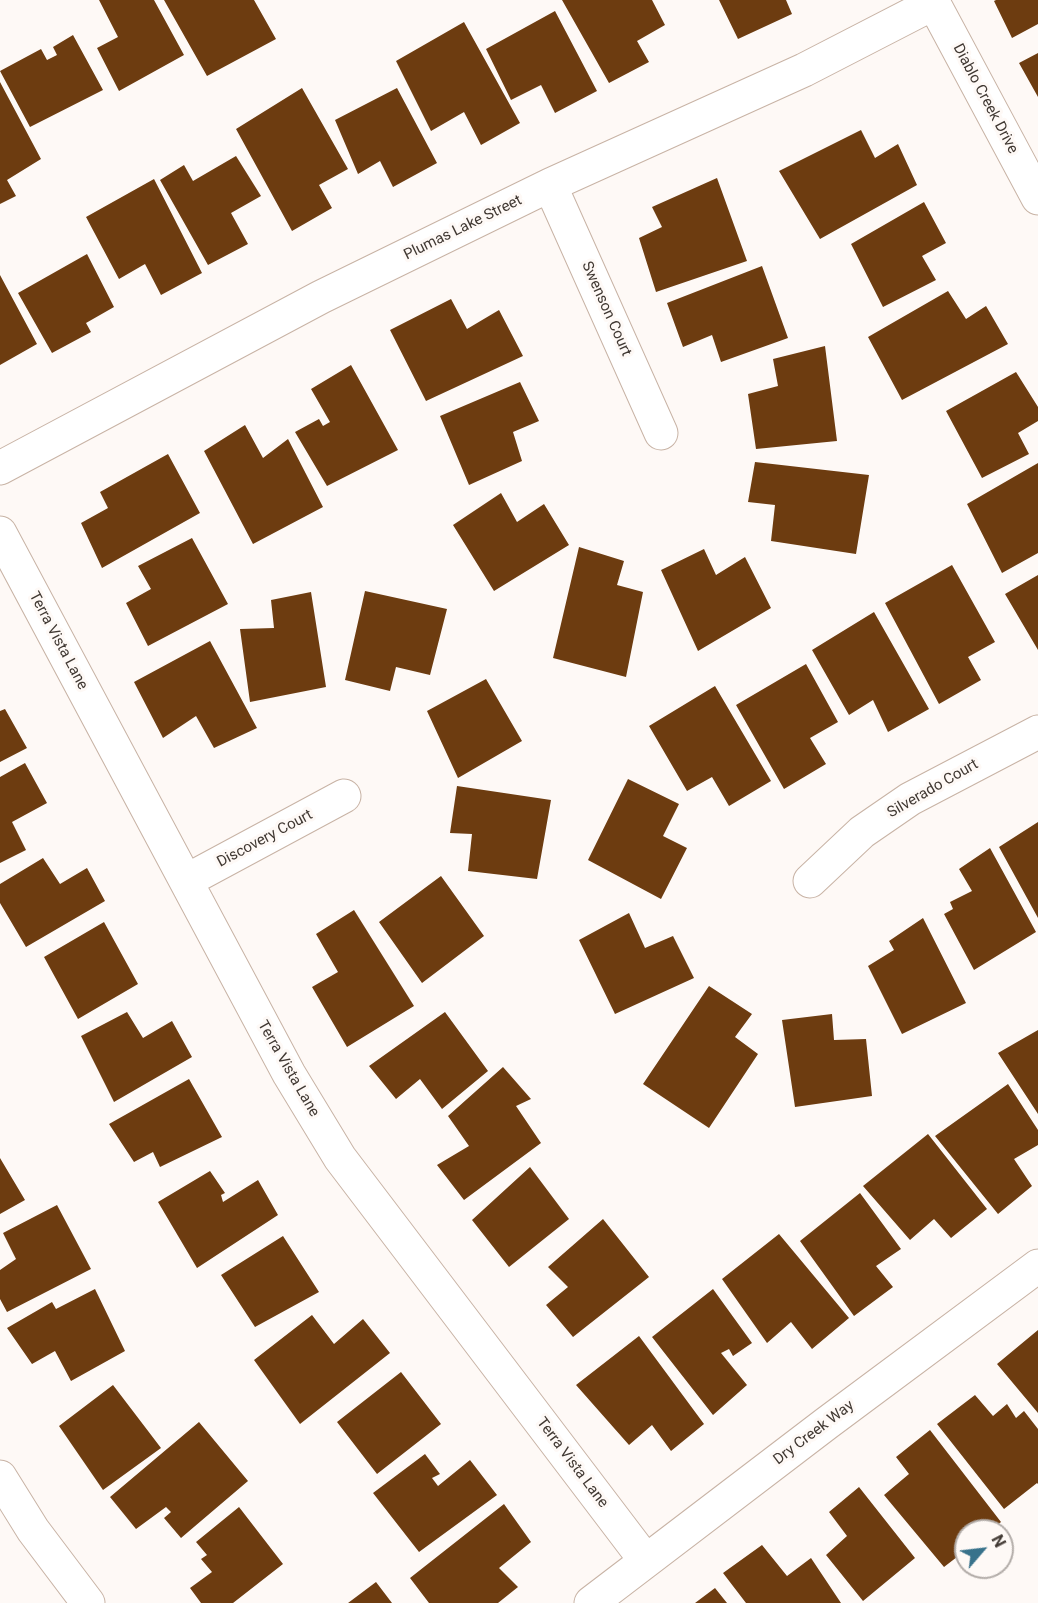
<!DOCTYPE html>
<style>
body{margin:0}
#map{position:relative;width:1038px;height:1603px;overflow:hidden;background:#fef9f6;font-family:Roboto,sans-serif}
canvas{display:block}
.north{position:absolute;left:954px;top:1519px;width:60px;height:60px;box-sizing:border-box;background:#fef9f6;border:2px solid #b2aca8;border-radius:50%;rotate:62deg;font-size:16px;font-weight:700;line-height:24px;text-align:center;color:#413933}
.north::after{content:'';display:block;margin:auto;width:21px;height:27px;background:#38728b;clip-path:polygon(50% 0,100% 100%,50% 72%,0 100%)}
</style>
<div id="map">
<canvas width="1038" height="1603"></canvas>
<div class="north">N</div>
</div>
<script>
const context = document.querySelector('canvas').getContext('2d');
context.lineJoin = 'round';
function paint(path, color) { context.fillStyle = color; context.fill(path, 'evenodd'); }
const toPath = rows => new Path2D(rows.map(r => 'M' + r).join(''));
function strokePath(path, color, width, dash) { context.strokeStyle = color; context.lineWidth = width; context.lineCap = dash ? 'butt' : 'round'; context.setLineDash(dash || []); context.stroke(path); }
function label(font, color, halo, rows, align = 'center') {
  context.font = font + ' Roboto,sans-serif'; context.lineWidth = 6; context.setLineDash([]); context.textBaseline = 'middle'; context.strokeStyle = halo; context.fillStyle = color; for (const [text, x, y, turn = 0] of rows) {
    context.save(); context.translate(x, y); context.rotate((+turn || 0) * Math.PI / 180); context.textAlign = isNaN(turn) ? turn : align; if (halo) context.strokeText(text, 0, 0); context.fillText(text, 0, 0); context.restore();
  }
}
const building = toPath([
 [99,0,154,0,184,55,119,91,97,48,118,37],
 [164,0,254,0,276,39,207,76],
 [562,0,652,0,665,25,637,41,649,62,609,83],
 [719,0,786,0,792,14,738,39],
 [996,0,1038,0,1038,24,1012,38,994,1],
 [555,11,597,91,555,113,541,85,511,100,486,49],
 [464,22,520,123,481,145,464,112,431,131,396,61],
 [73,35,103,90,30,127,0,71,41,49,47,60,57,55,53,47],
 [1038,53,1038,97,1019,63],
 [0,82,41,159,7,180,16,196,0,204],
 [302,88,348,169,319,185,332,208,292,231,236,129],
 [397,88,437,163,393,187,380,161,358,174,335,120],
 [861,130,875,158,898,144,917,185,820,239,779,171],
 [236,156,261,196,231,213,248,244,208,265,160,180,184,165,193,181],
 [717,178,747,261,656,292,639,238,662,227,652,207],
 [154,179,202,273,161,295,145,264,119,279,86,217],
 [924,202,946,243,922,256,936,280,883,307,851,244],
 [87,254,114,307,86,323,91,332,52,353,18,293],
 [762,266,788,338,721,362,712,335,683,347,667,303],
 [0,275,37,344,0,365],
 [948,291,966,319,986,306,1008,344,902,400,868,337],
 [451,299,467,329,499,310,523,356,426,401,390,330],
 [825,346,837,441,756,449,748,394,778,386,773,359],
 [351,365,398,450,327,486,295,432,319,419,323,426,330,422,311,389],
 [1016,372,1038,407,1038,421,1018,433,1029,454,982,478,946,411],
 [520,382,539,421,513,432,522,461,469,485,440,416],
 [245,425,263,458,288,439,323,507,253,544,204,451],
 [168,454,200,513,102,568,81,523,108,508,100,492],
 [755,462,869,475,856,554,771,541,775,505,748,502],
 [1038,463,1038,553,1002,573,967,504],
 [501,493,517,522,544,504,569,545,494,591,453,525],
 [192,538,228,604,148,646,126,603,151,589,138,566],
 [579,547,624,561,617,585,643,592,626,677,553,658],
 [704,549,716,575,745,557,771,608,698,651,661,570],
 [952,565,995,642,968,657,981,680,939,704,885,603],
 [1038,575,1038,650,1005,594],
 [365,591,447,609,430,675,396,667,390,691,345,680],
 [311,592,326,687,250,702,240,629,274,628,271,600],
 [874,612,929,709,888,732,873,700,849,715,812,650],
 [210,641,257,728,214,748,196,716,163,738,134,682],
 [806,664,838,722,810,738,826,764,784,789,736,705],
 [486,679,522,741,458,778,427,711],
 [715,686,771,781,729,806,712,777,687,791,649,726],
 [5,709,27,748,0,762,0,711],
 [25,763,47,803,12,822,26,850,0,863,0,777],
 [628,779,679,804,663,836,687,848,661,899,588,860],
 [457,786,551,800,537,879,468,871,472,834,450,833],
 [1038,822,1038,918,999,847],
 [990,848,1036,932,974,970,944,914,953,909,950,902,972,891,959,869],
 [43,858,60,884,87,868,105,901,26,947,0,903,0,884],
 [441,876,484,936,422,983,379,922],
 [354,910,414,1006,347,1047,312,987,338,972,316,934],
 [629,913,645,948,673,936,694,978,615,1014,579,940],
 [923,918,966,1003,902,1034,868,966,894,950,889,941],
 [104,922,138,984,78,1019,44,957],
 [709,986,752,1014,735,1037,758,1054,709,1128,643,1084],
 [127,1012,143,1038,172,1021,192,1057,114,1102,81,1036],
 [445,1012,488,1071,442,1109,420,1079,396,1099,369,1066],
 [832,1014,834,1040,866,1039,872,1096,795,1107,782,1020],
 [1038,1030,1038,1114,998,1053],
 [503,1067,531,1099,516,1106,541,1143,464,1200,437,1165,469,1146,448,1116],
 [189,1079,222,1137,160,1167,153,1152,134,1162,109,1124],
 [1008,1084,1038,1130,1038,1145,1014,1159,1032,1186,998,1214,935,1136],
 [928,1134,987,1209,951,1238,934,1219,910,1240,863,1186],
 [0,1158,25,1200,0,1214],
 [530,1167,569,1219,509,1267,472,1220],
 [210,1171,225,1193,221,1195,223,1202,258,1180,278,1215,197,1268,158,1202],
 [860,1193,901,1249,876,1266,893,1287,854,1316,800,1241],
 [57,1205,91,1269,7,1312,0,1299,0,1270,16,1259,3,1233],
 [603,1219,649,1277,573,1337,546,1305,568,1287,548,1267],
 [779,1234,849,1318,812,1349,791,1322,767,1343,722,1279],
 [283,1236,319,1292,255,1327,221,1275],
 [95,1289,125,1351,71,1381,55,1351,32,1364,7,1328,52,1302,56,1309],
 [713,1289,752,1343,733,1356,729,1349,721,1353,747,1385,713,1415,652,1337],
 [312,1315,334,1344,363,1319,390,1353,300,1424,254,1360],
 [1038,1330,1038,1413,997,1364],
 [639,1336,704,1424,671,1451,652,1425,629,1445,576,1385],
 [401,1372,441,1424,377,1474,337,1422],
 [113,1385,161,1448,103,1490,59,1426],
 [975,1395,993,1416,1007,1404,1016,1418,1024,1411,1038,1429,1038,1484,1037,1483,1004,1509,937,1424],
 [199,1422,248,1481,181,1538,164,1518,171,1512,166,1507,136,1529,110,1497],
 [930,1430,1001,1522,990,1531,966,1531,966,1550,944,1567,884,1495,909,1474,896,1457],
 [425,1454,440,1474,432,1478,438,1486,470,1460,497,1495,419,1552,373,1493],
 [859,1487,915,1558,863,1601,826,1555,847,1536,829,1512],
 [504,1504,531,1542,499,1568,518,1587,498,1603,429,1603,410,1578],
 [239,1507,283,1564,233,1603,201,1603,190,1588,212,1572,201,1559,207,1555,196,1542],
 [762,1545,787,1576,811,1558,841,1603,746,1603,723,1573],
 [376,1582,392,1603,348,1603],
 [715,1588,727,1603,695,1603]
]);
const minor = toPath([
 [932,0,1038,198],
 [550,185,661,433],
 [0,468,321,297,550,185,804,70,934,3],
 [0,533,289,1074,340,1158,646,1561],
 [186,881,344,796],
 [810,881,862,832,910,799,1038,732],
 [0,1477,33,1530,88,1603],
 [591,1603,827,1423,1038,1266]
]);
const streetNames = [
 ["Diablo Creek Drive",985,99,62],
 ["Plumas Lake Street",463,228,-26],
 ["Swenson Court",606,309,66],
 ["Terra Vista Lane",58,641,62],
 ["Silverado Court",933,789,-30],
 ["Discovery Court",265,839,-28],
 ["Terra Vista Lane",288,1069,60],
 ["Dry Creek Way",814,1433,-37],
 ["Terra Vista Lane",572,1463,53]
];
paint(building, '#6d3c10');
strokePath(minor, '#c8b3a5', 35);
strokePath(minor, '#fff', 33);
label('15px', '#413933', '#fef9f6', streetNames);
</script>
